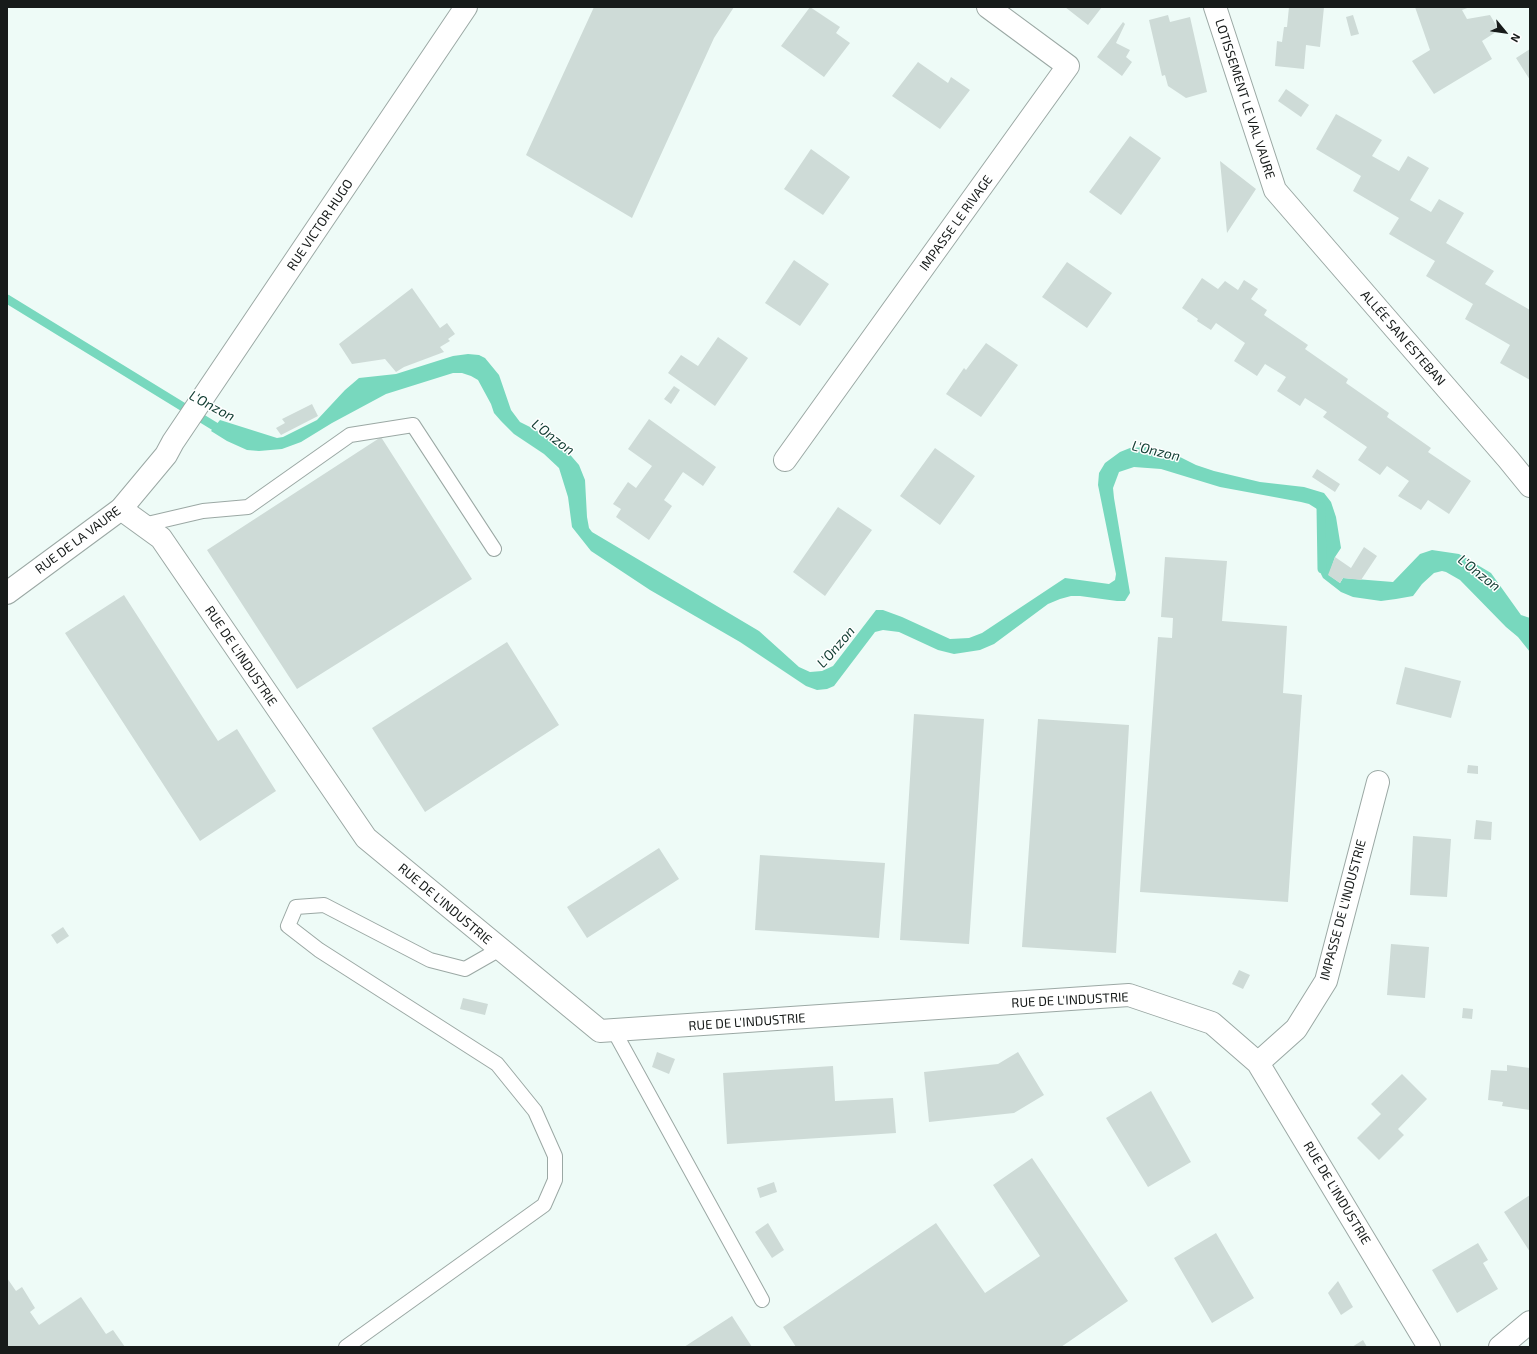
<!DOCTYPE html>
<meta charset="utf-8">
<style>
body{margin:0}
#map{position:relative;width:1537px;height:1354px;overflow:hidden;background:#eefbf7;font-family:"Exo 2",sans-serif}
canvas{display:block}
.frame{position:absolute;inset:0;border:8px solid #171b1a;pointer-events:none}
.north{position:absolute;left:1485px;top:12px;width:40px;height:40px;-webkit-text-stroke:3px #fff;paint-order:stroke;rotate:119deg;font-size:11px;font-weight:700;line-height:16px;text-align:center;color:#171b1a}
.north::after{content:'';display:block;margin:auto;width:14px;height:18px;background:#171b1a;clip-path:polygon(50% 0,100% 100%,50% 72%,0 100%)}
</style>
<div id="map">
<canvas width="1537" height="1354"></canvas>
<div class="frame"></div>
<div class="north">N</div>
</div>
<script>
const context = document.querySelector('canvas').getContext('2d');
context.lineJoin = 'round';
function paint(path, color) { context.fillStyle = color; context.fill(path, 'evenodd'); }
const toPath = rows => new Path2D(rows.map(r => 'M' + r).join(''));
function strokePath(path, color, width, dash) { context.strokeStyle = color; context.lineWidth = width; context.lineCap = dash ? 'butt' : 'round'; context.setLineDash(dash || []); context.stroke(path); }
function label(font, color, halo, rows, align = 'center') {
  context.font = font + ' "Exo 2",sans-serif'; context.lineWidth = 3; context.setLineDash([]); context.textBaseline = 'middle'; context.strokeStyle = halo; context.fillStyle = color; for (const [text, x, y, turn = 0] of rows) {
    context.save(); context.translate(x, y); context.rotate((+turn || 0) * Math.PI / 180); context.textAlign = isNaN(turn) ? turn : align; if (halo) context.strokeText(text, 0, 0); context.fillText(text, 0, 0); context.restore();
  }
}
const water = toPath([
 [468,354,479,355,485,358,499,375,511,410,520,422,552,438,566,450,579,465,585,480,587,517,589,528,592,532,759,631,799,667,810,672,822,671,833,666,876,610,883,610,902,617,950,639,969,638,982,633,1065,578,1109,584,1115,580,1116,574,1098,485,1099,473,1105,463,1120,452,1130,448,1149,447,1166,450,1196,465,1214,471,1260,482,1304,487,1324,493,1331,502,1336,517,1341,548,1335,557,1329,575,1340,583,1343,578,1393,582,1420,554,1432,550,1459,554,1491,573,1521,615,1530,618,1530,652,1518,637,1506,627,1460,580,1446,572,1442,571,1434,573,1422,584,1413,596,1396,599,1381,601,1353,597,1341,592,1323,578,1321,574,1324,537,1320,513,1317,509,1309,504,1301,502,1220,487,1161,469,1134,467,1119,472,1113,488,1114,498,1130,593,1125,601,1117,601,1080,596,1071,596,1060,599,1048,604,994,644,980,650,954,654,938,650,899,632,883,630,875,632,834,686,827,689,817,690,806,686,740,642,650,590,591,551,572,527,568,497,559,468,544,454,514,434,501,421,494,413,491,404,478,380,471,376,462,373,453,373,386,394,332,423,301,442,282,449,259,451,247,450,227,441,211,431,220,420,277,438,283,437,317,420,345,390,359,378,396,374,453,356]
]);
const stream = toPath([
 [7,299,219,429,226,431],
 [1321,507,1322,569]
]);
const building = toPath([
 [594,7,734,7,714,38,632,218,526,155],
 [810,7,840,27,836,33,850,43,824,77,781,46],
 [1065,7,1102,7,1088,25],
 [1289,7,1324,7,1320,47,1306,45,1304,69,1275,66,1277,41,1282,42,1284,27,1287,27],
 [1415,7,1470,7,1462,10,1467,19,1490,15,1499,30,1482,41,1492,59,1434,94,1412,61,1430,50],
 [1168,15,1170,22,1190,17,1207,92,1186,98,1168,86,1165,75,1162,76,1149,20],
 [1353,15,1359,34,1351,36,1346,17],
 [1123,22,1125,24,1116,43,1130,50,1126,57,1132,62,1122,76,1097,57],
 [1530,49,1530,80,1516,58],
 [918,62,948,83,951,77,970,90,940,129,892,96],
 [1286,89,1309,105,1301,117,1278,101],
 [1336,114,1382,140,1372,156,1399,171,1408,156,1429,168,1410,200,1431,212,1439,199,1464,213,1446,243,1494,271,1485,284,1530,310,1530,380,1500,363,1510,345,1465,319,1473,304,1426,276,1435,261,1389,234,1399,218,1353,191,1361,176,1316,149],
 [1130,136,1161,158,1121,215,1089,192],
 [811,149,850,177,823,215,784,189],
 [1220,161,1256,189,1227,233],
 [794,260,829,284,800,326,765,303],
 [1067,262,1112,293,1087,328,1042,297],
 [1202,278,1218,289,1225,281,1238,290,1244,280,1258,289,1251,299,1267,310,1264,315,1308,345,1305,349,1348,379,1346,383,1389,413,1387,417,1431,448,1428,452,1471,481,1449,514,1428,500,1421,510,1398,496,1409,481,1387,466,1380,475,1358,460,1367,447,1323,417,1327,412,1305,398,1300,406,1277,391,1286,377,1265,364,1257,376,1234,361,1245,343,1216,323,1211,330,1197,321,1198,319,1182,308],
 [412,288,440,328,447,323,455,334,448,339,450,341,440,347,444,352,404,367,396,372,385,359,352,364,339,344],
 [718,337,748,358,715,406,668,373,681,355,698,366],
 [986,343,1018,365,981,417,946,394,964,368,966,370],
 [674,386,680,390,671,404,664,399],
 [312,404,318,416,281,435,276,428,285,423,282,419],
 [649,419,716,467,703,486,683,472,664,500,672,506,649,540,616,517,621,509,613,504,628,482,636,488,652,466,628,449],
 [381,437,472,579,297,689,207,550],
 [935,448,975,476,940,525,900,496],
 [1317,469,1340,484,1335,492,1312,477],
 [838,507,872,530,825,596,793,572],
 [1364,547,1377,556,1361,580,1343,578,1340,583,1328,575,1335,557,1351,568],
 [1165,557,1227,561,1222,621,1287,626,1283,693,1302,695,1288,902,1140,892,1158,637,1172,638,1173,618,1161,617],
 [124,595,218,741,237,729,276,791,200,841,65,633],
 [507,642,559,725,425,812,372,728],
 [1405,667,1461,681,1451,718,1396,704],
 [914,714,984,719,969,944,900,940],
 [1038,719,1129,725,1116,953,1022,947],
 [1468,765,1478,766,1478,774,1467,773],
 [1476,820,1492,822,1491,840,1474,839],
 [1413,836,1451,839,1447,897,1410,895],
 [659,848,679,879,587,938,567,907],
 [760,855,885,863,879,938,755,930],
 [63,927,69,936,57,944,51,935],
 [1391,944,1429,947,1425,998,1387,995],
 [1239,970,1250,975,1243,989,1232,984],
 [463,998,488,1004,485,1015,460,1009],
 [1463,1008,1473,1009,1472,1019,1462,1018],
 [657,1052,675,1059,669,1074,652,1067],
 [1018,1052,1044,1095,1014,1113,929,1122,924,1072,998,1064],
 [1507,1065,1530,1068,1530,1110,1502,1106,1503,1102,1488,1100,1491,1070,1507,1071],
 [833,1066,835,1101,893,1098,896,1133,727,1144,723,1073],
 [1402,1074,1427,1099,1398,1129,1404,1135,1379,1160,1357,1138,1381,1114,1371,1104],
 [1151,1091,1191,1162,1148,1187,1106,1118],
 [1032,1158,1128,1301,1061,1347,796,1347,783,1327,936,1223,985,1293,1040,1256,993,1185],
 [774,1182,777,1192,760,1198,757,1188],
 [1530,1195,1530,1252,1504,1212],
 [768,1223,784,1250,772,1258,755,1232],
 [1216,1233,1254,1298,1212,1323,1174,1258],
 [1478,1243,1488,1260,1483,1263,1498,1289,1457,1313,1432,1270],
 [7,1278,16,1291,22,1287,35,1308,30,1312,39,1325,81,1297,106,1334,113,1330,125,1347,7,1347],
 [1338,1281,1353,1307,1341,1315,1328,1293],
 [732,1316,752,1347,684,1347],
 [1363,1340,1367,1347,1352,1347]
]);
const service = toPath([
 [143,525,203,511,248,507,350,435,413,425,494,549],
 [614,1031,762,1300],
 [346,1347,544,1205,555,1180,555,1156,535,1111,497,1064,319,950,288,926,296,907,324,905,430,960,465,969,500,949]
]);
const minor = toPath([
 [1215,7,1275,190,1508,459,1530,486],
 [785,460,1068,66,988,7],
 [121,509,161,538,366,838,600,1031,1129,995,1212,1023,1258,1063,1429,1347],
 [1258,1063,1296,1029,1326,981,1378,782],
 [1500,1347,1530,1322]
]);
const primary = toPath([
 [7,593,121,509,166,455,173,442,466,7]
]);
const streetNames = [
 ["LOTISSEMENT LE VAL VAURE",1245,99,72],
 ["IMPASSE LE RIVAGE",956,223,-54],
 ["RUE VICTOR HUGO",320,225,-56],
 ["ALLÉE SAN ESTEBAN",1403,338,49],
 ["RUE DE LA VAURE",78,540,-37],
 ["RUE DE L'INDUSTRIE",241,656,56],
 ["RUE DE L'INDUSTRIE",445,904,40],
 ["IMPASSE DE L'INDUSTRIE",1343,910,-75],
 ["RUE DE L'INDUSTRIE",1070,1000,-3],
 ["RUE DE L'INDUSTRIE",747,1022,-4],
 ["RUE DE L'INDUSTRIE",1337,1193,59]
];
const waterNames = [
 ["L'Onzon",212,406,28],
 ["L'Onzon",553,437,37],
 ["L'Onzon",1156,451,13],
 ["L'Onzon",1479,573,38],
 ["L'Onzon",836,647,-49]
];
paint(water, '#78d8be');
strokePath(stream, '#78d8be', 9);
paint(building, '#cedbd7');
strokePath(service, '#9ba8a4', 16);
strokePath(minor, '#9ba8a4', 24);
strokePath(primary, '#9ba8a4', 24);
strokePath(service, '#fff', 14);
strokePath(minor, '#fff', 22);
strokePath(primary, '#fff', 22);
label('13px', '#171b1a', '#fff', streetNames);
label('italic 14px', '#113d32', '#fff', waterNames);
</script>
